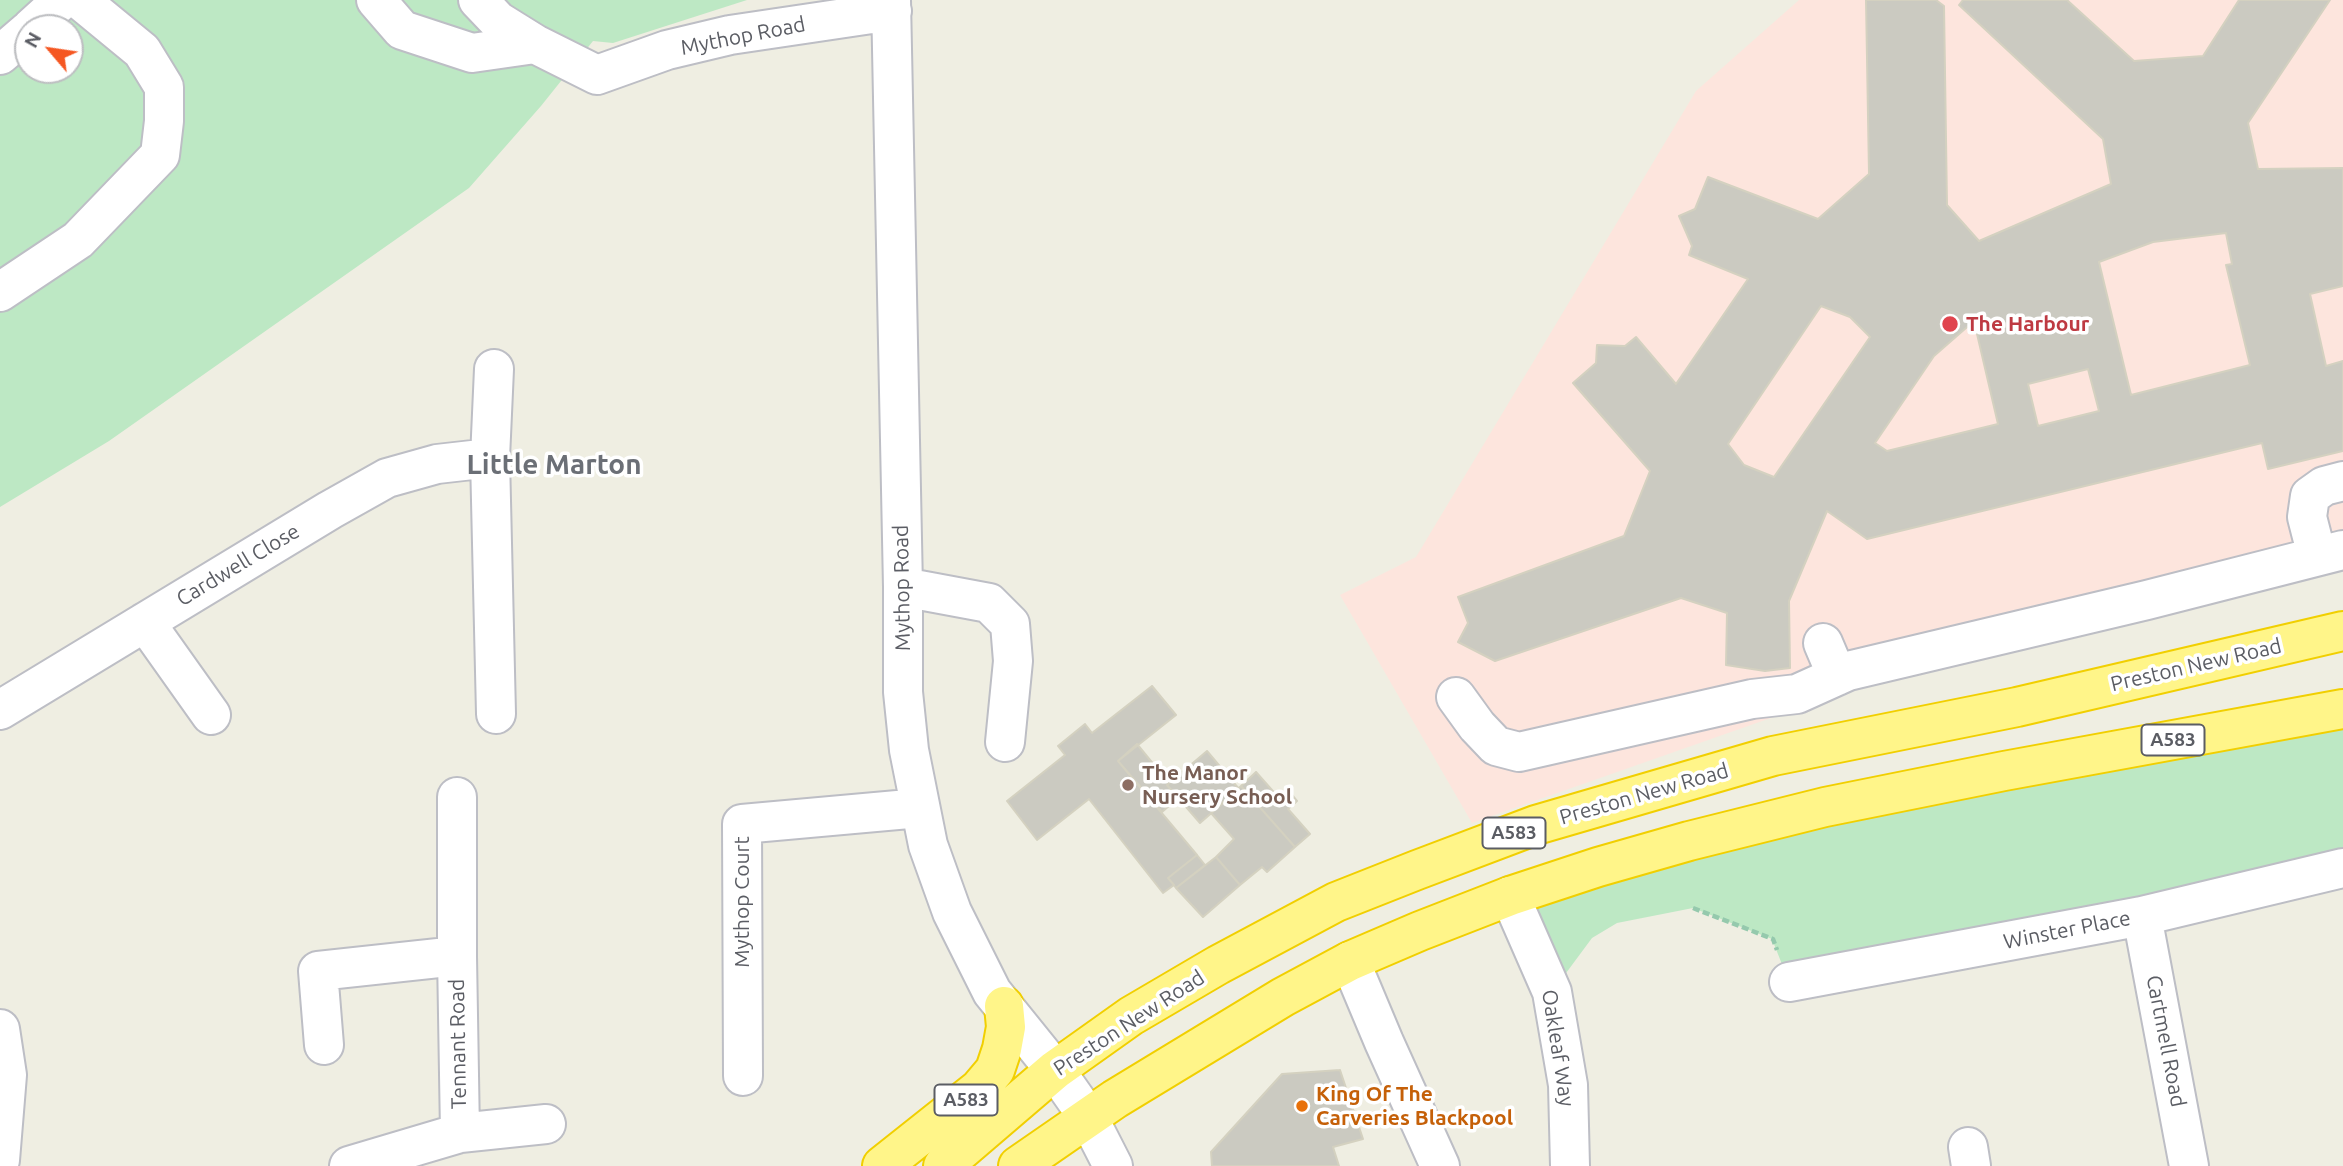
<!DOCTYPE html>
<style>
body{margin:0}
#map{position:relative;width:2343px;height:1166px;overflow:hidden;background:#efeee2;font-family:Ubuntu,sans-serif}
canvas{display:block}
.north{position:absolute;left:14px;top:14px;width:70px;height:70px;box-sizing:border-box;background:#fff;border:2px solid #bdbec1;border-radius:50%;rotate:299deg;font-size:19px;font-weight:700;line-height:28px;text-align:center;color:#5b5d64}
.north::after{content:'';display:block;margin:auto;width:24px;height:32px;background:#f55722;clip-path:polygon(50% 0,100% 100%,50% 72%,0 100%)}
</style>
<div id="map">
<canvas width="2343" height="1166"></canvas>
<div class="north">N</div>
</div>
<script>
const context = document.querySelector('canvas').getContext('2d');
context.lineJoin = 'round';
function paint(path, color) { context.fillStyle = color; context.fill(path, 'evenodd'); }
const toPath = rows => new Path2D(rows.map(r => 'M' + r).join(''));
function strokePath(path, color, width, dash) { context.strokeStyle = color; context.lineWidth = width; context.lineCap = dash ? 'butt' : 'round'; context.setLineDash(dash || []); context.stroke(path); }
function label(font, color, halo, rows, align = 'center') {
  context.font = font + ' Ubuntu,sans-serif'; context.lineWidth = 7; context.setLineDash([]); context.textBaseline = 'middle'; context.strokeStyle = halo; context.fillStyle = color; for (const [text, x, y, turn = 0] of rows) {
    context.save(); context.translate(x, y); context.rotate((+turn || 0) * Math.PI / 180); context.textAlign = isNaN(turn) ? turn : align; if (halo) context.strokeText(text, 0, 0); context.fillText(text, 0, 0); context.restore();
  }
}
const medical = toPath([
 [1799,0,2343,0,2343,560,1916,667,1472,823,1340,595,1416,557,1696,91]
]);
const green = toPath([
 [0,0,747,0,613,43,593,41,541,106,469,188,109,441,0,507],
 [28,28,70,28,70,70,28,70],
 [2343,709,2343,868,1789,982,1772,939,1693,908,1617,923,1592,938,1552,992,1510,896]
]);
const building = toPath([
 [1866,0,1936,0,1944,6,1947,205,1979,241,2111,184,2103,139,1959,5,1963,0,2067,0,2134,61,2203,56,2239,0,2330,0,2248,123,2258,169,2343,168,2343,286,2310,294,2326,366,2343,361,2343,451,2268,469,2262,443,1867,539,1827,511,1789,601,1790,668,1765,671,1726,665,1727,613,1681,598,1495,661,1458,642,1468,623,1458,597,1624,536,1650,471,1573,383,1596,363,1597,345,1625,346,1636,337,1676,384,1748,279,1689,255,1692,246,1679,216,1695,209,1708,177,1818,219,1869,174,1866,0],
 [2226,233,2232,264,2226,265,2250,365,2131,395,2099,262,2153,242,2226,233],
 [1821,306,1850,317,1870,337,1774,477,1744,465,1728,444,1821,306],
 [1974,321,1998,424,1887,451,1875,443,1934,356,1974,321],
 [2088,369,2099,411,2038,426,2028,384,2088,369],
 [1152,686,1176,715,1118,761,1197,855,1168,878,1174,885,1163,893,1089,799,1037,840,1007,801,1065,755,1058,746,1085,724,1092,733,1152,686],
 [1137,744,1159,771,1173,780,1167,785,1178,798,1162,812,1118,761,1137,744],
 [1207,751,1239,789,1200,823,1167,785,1207,751],
 [1256,772,1279,798,1288,790,1297,801,1288,809,1310,834,1295,847,1241,786,1256,772],
 [1241,786,1295,847,1267,872,1262,867,1240,885,1216,857,1234,839,1211,813,1241,786],
 [1197,855,1205,865,1176,888,1168,878,1197,855],
 [1216,857,1240,885,1203,917,1176,888,1216,857],
 [1340,1070,1363,1139,1333,1147,1339,1166,1212,1166,1211,1152,1282,1074,1340,1070]
]);
const path = toPath([
 [1693,908,1773,939,1777,950]
]);
const minor = toPath([
 [376,0,402,30,472,53,535,44],
 [478,0,498,21,535,44,597,75,667,50,730,35,892,11],
 [891,0,903,587,903,692,909,750,928,845,952,912,992,992,1055,1070,1088,1117,1113,1166],
 [31,28,62,0],
 [0,55,28,31],
 [0,292,78,240,160,155,164,121,164,87,142,51,80,0],
 [494,369,490,458,496,714],
 [2317,556,2307,517,2310,496,2324,486,2343,481],
 [903,587,989,603,1010,624,1013,661,1005,742],
 [145,622,211,715],
 [1823,643,1837,676],
 [1456,697,1477,726,1496,746,1519,752,1752,699,1797,694,1848,671,2147,600,2343,550],
 [0,710,330,510,387,478,437,464,490,458],
 [457,797,457,956,460,1133],
 [1510,896,1552,992,1568,1085,1570,1166],
 [2142,916,2189,1166],
 [1350,961,1384,1042,1440,1166],
 [1789,982,2142,916,2343,868],
 [0,1029,7,1075,0,1160],
 [324,1045,318,971,457,956],
 [743,1076,742,824,920,808],
 [1968,1147,1971,1166],
 [349,1166,460,1133,546,1124]
]);
const highway = toPath([
 [882,1166,979,1089,995,1070,1002,1049,1006,1027,1004,1006],
 [943,1166,1055,1070,1131,1016,1218,965,1336,902,1417,870,1536,825,1773,756,2017,707,2343,631],
 [1018,1166,1115,1099,1283,997,1350,961,1420,931,1510,896,1598,867,1689,841,1825,807,2004,771,2343,709]
]);
const markers = [
 [1950,324,9,"#e0444e"],
 [1128,785,7,"#8d6e63"],
 [1302,1106,7,"#e8710a"]
];
const shields = [
 [2173,740,63],
 [1514,833,63],
 [966,1100,63]
];
const shieldNames = [
 ["A583",2173,740],
 ["A583",1514,833],
 ["A583",966,1100]
];
const streetNames = [
 ["Mythop Road",743,36,-11],
 ["Cardwell Close",238,565,-31],
 ["Mythop Road",902,588,-91],
 ["Preston New Road",2196,665,-13],
 ["Preston New Road",1644,794,-16],
 ["Mythop Court",742,902,-90],
 ["Winster Place",2067,930,-11],
 ["Preston New Road",1129,1023,-33],
 ["Cartmell Road",2166,1041,79],
 ["Tennant Road",458,1044,-91],
 ["Oakleaf Way",1558,1048,81]
];
const healthNames = [
 ["The Harbour",1966,324]
];
const educationNames = [
 ["The Manor",1142,773],
 ["Nursery School",1142,797]
];
const foodNames = [
 ["King Of The",1316,1094],
 ["Carveries Blackpool",1316,1118]
];
const districtNames = [
 ["Little Marton",554,465]
];
paint(medical, '#fde5dd');
paint(green, '#bde8c4');
paint(building, '#cbcac1');
strokePath(building, '#d4d1c0', 2);
strokePath(minor, '#bdbec5', 42);
strokePath(highway, '#f1cf00', 42);
strokePath(path, '#95c9ad', 4.5, [7, 3.5]);
strokePath(minor, '#fff', 38);
strokePath(highway, '#fff589', 38);
for (const [x, y, r, color] of markers) { const dot = new Path2D(); dot.arc(x, y, r, 0, 2 * Math.PI); context.fillStyle = color; context.fill(dot); strokePath(dot, '#fff', 2.5); }
for (const [x, y, w] of shields) { const box = new Path2D(); box.roundRect(x - w / 2, y - 15.5, w, 31, 5); context.fillStyle = '#fff'; context.fill(box); strokePath(box, '#5b5d64', 2); }
label('bold 19px', '#5b5d64', null, shieldNames);
label('21px', '#5b5d64', '#fff', streetNames);
label('bold 21px', '#be3a42', '#fff', healthNames, 'left');
label('bold 21px', '#785e54', '#fff', educationNames, 'left');
label('bold 21px', '#c56008', '#fff', foodNames, 'left');
label('bold 28px', '#6b6f76', '#fff', districtNames);
</script>
